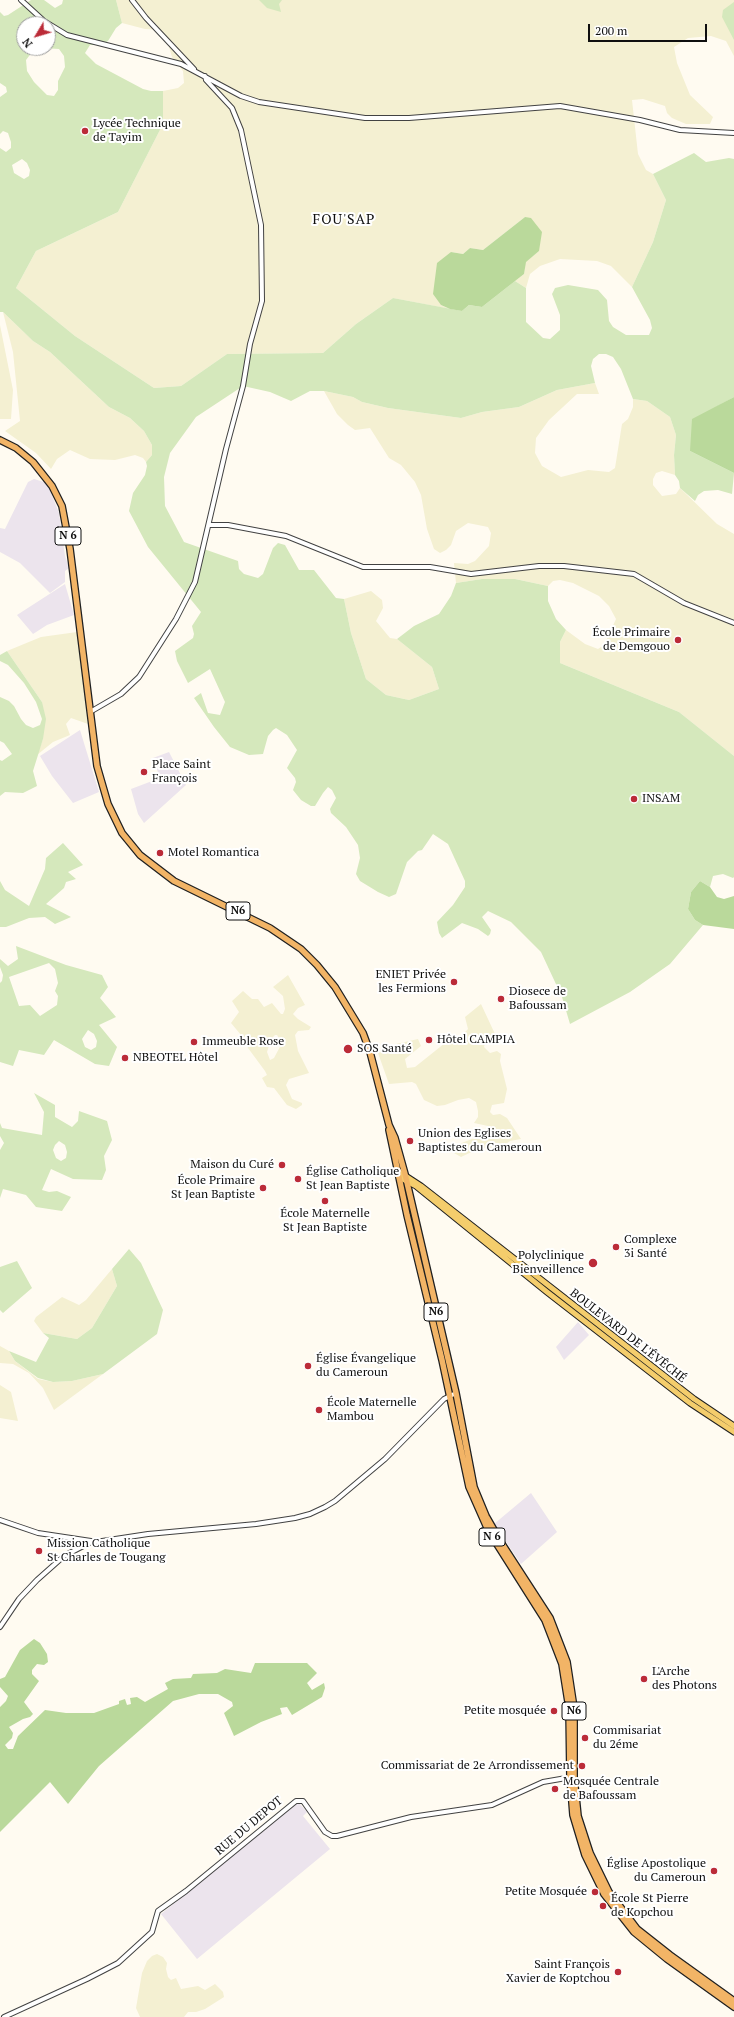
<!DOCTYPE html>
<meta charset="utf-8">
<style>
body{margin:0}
#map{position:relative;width:734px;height:2017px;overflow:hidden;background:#fffbf1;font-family:"PT Serif",serif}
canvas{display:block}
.north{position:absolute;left:16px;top:16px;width:40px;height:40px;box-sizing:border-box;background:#fff;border:1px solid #9f9f9f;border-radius:50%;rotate:232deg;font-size:11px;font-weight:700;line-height:16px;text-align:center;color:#0f0f0f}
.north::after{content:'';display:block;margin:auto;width:14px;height:18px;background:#bb2b38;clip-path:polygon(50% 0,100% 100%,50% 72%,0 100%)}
.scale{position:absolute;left:588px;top:24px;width:119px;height:18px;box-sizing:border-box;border:2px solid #0f0f0f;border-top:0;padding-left:5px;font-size:12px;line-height:14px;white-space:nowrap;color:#0f0f0f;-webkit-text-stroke:3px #fff;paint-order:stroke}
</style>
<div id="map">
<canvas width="734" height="2017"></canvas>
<div class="north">N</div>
<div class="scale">200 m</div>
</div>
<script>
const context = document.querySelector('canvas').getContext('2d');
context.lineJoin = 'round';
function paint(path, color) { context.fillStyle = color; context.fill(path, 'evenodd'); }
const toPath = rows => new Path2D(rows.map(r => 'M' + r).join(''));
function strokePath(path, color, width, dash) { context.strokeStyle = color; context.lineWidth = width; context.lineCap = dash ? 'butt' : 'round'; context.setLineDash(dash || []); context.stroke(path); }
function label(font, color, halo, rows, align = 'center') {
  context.font = font + ' "PT Serif",serif'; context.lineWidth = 4; context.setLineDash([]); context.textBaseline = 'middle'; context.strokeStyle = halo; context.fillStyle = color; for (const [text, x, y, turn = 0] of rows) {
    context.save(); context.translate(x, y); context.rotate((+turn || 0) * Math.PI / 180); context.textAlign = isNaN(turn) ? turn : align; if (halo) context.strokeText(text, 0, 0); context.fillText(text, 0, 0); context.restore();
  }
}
const industrial = toPath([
 [34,479,47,483,59,513,65,556,69,568,65,571,65,582,50,593,20,563,0,552,0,528,5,529,28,482],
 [65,584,74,615,47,625,33,634,17,615],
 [80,730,99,792,73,803,52,776,40,756],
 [169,752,186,785,144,823,138,814,131,789,160,778,153,758],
 [578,1322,589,1335,564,1360,556,1347],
 [531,1493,557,1532,521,1564,494,1524],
 [298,1802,307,1812,303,1816,330,1849,197,1959,161,1914]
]);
const farmland = toPath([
 [116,0,734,0,734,56,726,41,711,36,688,38,674,47,677,63,690,95,713,117,710,124,686,124,672,118,667,113,665,106,643,99,632,100,638,154,646,170,653,174,666,200,653,242,632,287,611,266,597,261,560,259,540,266,530,274,526,288,515,281,524,274,525,262,539,251,525,217,483,250,470,248,463,254,451,252,441,305,450,309,393,298,356,324,323,353,227,354,181,386,154,388,75,336,16,288,36,251,118,212,163,124,163,91,178,88,184,83,183,71,172,57,167,40,160,30,145,29,122,23],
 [3,312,33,341,50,352,109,407,130,418,144,431,152,445,152,455,146,462,143,458,135,455,115,460,90,459,70,450,57,459,51,469,36,453,5,431,20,421,13,352],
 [0,325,13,390,11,419,0,419],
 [595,383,599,394,577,394,549,420,536,438,535,453,542,466,561,477,588,470,609,472,615,468,622,424,628,419,633,407,633,399,647,401,670,417,676,435,674,455,675,475,662,471,656,473,653,479,653,485,662,496,676,494,680,488,717,524,734,534,734,756,679,712,560,663,560,642,566,630,585,644,598,649,604,645,616,619,609,606,599,596,573,583,560,580,553,581,548,586,515,579,482,579,456,583,454,563,468,564,475,561,489,546,491,533,488,527,468,523,456,531,451,545,446,550,440,553,434,549,427,529,421,495,415,482,401,465,389,458,370,428,355,430,348,425,337,414,324,391,353,397,362,402,388,408,461,418,482,412,519,407,557,390],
 [371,591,382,600,383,608,376,621,390,638,397,639,432,667,439,689,409,700,386,695,366,679,351,633,344,599],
 [77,632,88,724,71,718,66,724,70,735,53,742,37,755,43,739,42,702,7,651,41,637],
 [288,975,305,1005,298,1008,293,1014,298,1019,311,1027,309,1030,298,1031,295,1035,298,1051,309,1073,289,1079,286,1085,292,1099,302,1103,302,1105,296,1109,287,1105,274,1088,267,1087,262,1078,267,1075,265,1071,248,1048,246,1041,231,1023,239,1012,232,1001,243,991,252,999,258,999,264,1007,272,1003,281,1014,283,1014,285,1009,283,996,273,987],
 [275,1035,277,1035,282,1043,274,1058,270,1060,267,1052,271,1039],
 [481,1004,495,1034,486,1039,484,1047,490,1053,497,1051,501,1054,500,1061,507,1089,504,1103,492,1105,490,1112,493,1115,500,1114,507,1118,521,1139,510,1141,500,1148,480,1148,461,1157,454,1153,454,1146,472,1139,491,1136,494,1131,488,1126,474,1123,478,1117,478,1111,476,1102,469,1098,458,1100,445,1105,437,1106,424,1100,416,1084,412,1082,389,1084,378,1053,396,1044,418,1039,421,1046,405,1059,407,1068,415,1067,450,1039,462,1035,468,1029,465,1017],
 [112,1269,117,1286,92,1328,77,1339,43,1333,34,1321,36,1317,62,1297,79,1305,86,1300],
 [0,1346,9,1351,15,1361,38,1379,53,1382,72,1381,103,1374,54,1410,43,1388,29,1373,13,1364,0,1363],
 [0,1385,11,1392,18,1421,0,1418],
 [157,1954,163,1957,167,1963,166,1969,168,1977,171,1980,176,1978,181,1989,198,1986,205,1990,215,1984,223,1992,224,1997,205,2009,196,2012,188,2012,184,2017,140,2017,136,2008,142,1973,147,1961,152,1956]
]);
const green = toPath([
 [31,0,44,0,55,8,62,4,63,0,116,0,122,23,116,28,108,41,101,45,90,45,85,53,96,64,143,89,151,91,163,91,163,124,118,212,36,251,16,288,75,336,154,388,181,386,227,354,323,353,356,324,393,298,462,311,469,305,482,307,515,281,526,288,526,322,543,338,550,339,560,330,560,315,552,294,555,288,568,285,598,290,607,300,609,321,613,327,626,335,649,335,652,328,650,320,632,287,653,242,666,200,653,174,694,153,706,162,729,158,734,159,734,397,716,407,690,451,734,473,732,494,718,490,704,491,698,495,695,501,680,488,679,481,675,475,674,455,676,435,670,417,647,401,633,399,621,369,613,357,606,354,599,354,593,359,591,366,595,383,557,390,519,407,482,412,461,418,388,408,362,402,353,397,324,391,310,391,291,401,270,392,243,386,196,417,170,453,164,477,165,506,184,542,238,561,239,569,244,574,258,578,263,574,273,548,278,543,285,545,299,570,314,570,336,598,344,599,351,633,366,679,386,695,409,700,439,689,432,667,397,639,414,626,439,614,451,596,456,583,482,579,515,579,548,586,548,601,556,619,566,630,560,642,560,663,679,712,734,756,734,877,733,878,723,874,713,876,710,887,700,881,691,892,688,909,695,920,703,925,670,964,630,992,570,1024,562,997,541,952,511,922,488,911,482,917,491,930,490,934,488,936,478,929,462,923,442,938,439,933,437,922,453,905,465,887,465,881,448,844,433,834,422,850,418,851,407,862,396,894,389,897,378,892,360,881,356,874,360,858,358,845,346,827,331,813,330,809,336,798,332,790,328,787,323,793,315,806,311,806,301,800,293,790,296,782,295,778,287,768,297,750,287,735,276,728,273,730,268,736,263,754,249,755,230,747,214,727,194,698,201,693,208,713,220,715,225,702,210,669,188,683,177,661,175,651,193,638,194,634,192,626,201,612,148,547,129,511,133,493,145,475,147,466,146,462,152,455,152,445,144,431,130,418,109,407,50,352,33,341,3,312,0,312,0,148,6,152,11,148,11,142,8,133,3,131,0,134,0,97,7,92,6,87,0,83,0,12,4,16,8,15],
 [24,24,48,24,48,48,44,48,59,49,64,56,65,67,58,81,58,90,54,96,47,95,34,82,27,71,26,60,35,48,24,48],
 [22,159,27,163,30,170,29,176,24,179,14,173,12,165],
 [259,0,282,0,279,4,281,12,267,8],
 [734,2,734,40,722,17,723,10],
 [7,651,42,702,46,719,43,739,33,771,37,786,23,793,5,792,0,796,0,760,2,761,12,754,4,743,0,741,0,697,9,701,14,706,21,719,26,725,33,728,40,725,42,719,36,702,24,683,8,665,0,661,0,655],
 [63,843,83,865,68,872,76,879,66,882,64,888,46,904,71,917,55,924,45,917,29,918,6,927,0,927,0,881,5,890,29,906,45,869,46,858],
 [16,946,66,965,102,975,108,987,100,998,116,1017,99,1025,117,1047,109,1066,95,1064,54,1040,44,1055,19,1050,13,1066,0,1062,0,983,2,981,3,975,0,967,0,959,8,966,18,959],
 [49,963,55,969,58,983,55,991,58,996,57,1005,40,1016,30,1005,19,1006,9,977],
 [88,1030,94,1034,97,1041,96,1047,91,1050,85,1047,82,1039],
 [34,1093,55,1105,55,1117,72,1127,78,1121,79,1111,107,1121,112,1140,104,1156,106,1170,102,1180,73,1179,51,1169,42,1190,49,1192,57,1191,71,1197,62,1211,36,1207,26,1195,3,1189,0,1198,0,1150,4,1143,0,1136,0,1123,2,1128,42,1135,44,1112],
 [59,1141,65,1145,67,1152,66,1158,61,1161,56,1158,53,1150,55,1145],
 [129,1249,141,1263,163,1310,157,1334,103,1374,72,1381,53,1382,38,1378,15,1361,9,1351,36,1362,49,1338,43,1333,77,1339,92,1328,117,1286,112,1269],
 [17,1261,32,1288,3,1313,0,1310,0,1267]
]);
const forest = toPath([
 [525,217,531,218,542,232,539,251,526,262,524,274,482,307,469,305,462,311,450,309,441,305,433,294,437,263,451,252,463,254,470,248,483,250],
 [734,397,734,473,690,451,692,419],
 [700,881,710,887,717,897,724,899,734,896,734,929,703,925,695,920,688,909,691,892],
 [34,1639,40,1643,47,1654,48,1662,44,1665,37,1664,32,1670,32,1674,39,1681,24,1702,33,1714,30,1717,23,1719,9,1727,13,1733,12,1738,5,1745,8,1749,13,1749,18,1736,45,1710,66,1713,94,1713,119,1704,119,1701,125,1699,127,1705,131,1704,130,1698,137,1697,145,1702,168,1689,165,1683,173,1679,191,1678,193,1674,217,1673,225,1669,251,1673,255,1663,307,1663,317,1673,307,1683,312,1690,324,1683,325,1688,322,1697,292,1715,287,1707,280,1708,282,1714,261,1722,234,1736,224,1713,233,1706,232,1702,218,1694,199,1694,173,1701,99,1766,68,1804,50,1782,0,1832,0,1707,6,1701,8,1696,0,1687,0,1679,5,1677,20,1650]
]);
const tertiary = toPath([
 [21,0,44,21,67,35,181,64,241,96,259,102,365,118,409,118,560,106,640,120,680,130,734,133],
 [132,0,146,18,194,69],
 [209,525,228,525,286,536,363,567,430,567,471,574,539,566,564,566,634,574,684,603,734,623],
 [90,712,121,694,139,677,176,619,195,582,226,449,243,386,250,344,262,301,261,225,241,130,232,108,206,80,205,76],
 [0,1520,38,1533,91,1541],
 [0,1627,19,1599,37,1580,64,1556,89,1543,148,1534,256,1524,295,1518,310,1514,325,1507,335,1501,385,1459,444,1399,456,1393],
 [4,2017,87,1979,118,1963,152,1932,158,1911,186,1891,296,1801,303,1801,325,1832,332,1836,337,1836,411,1817,492,1805,543,1782,572,1777]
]);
const primary = toPath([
 [398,1171,421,1186,694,1399,734,1426],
 [399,1177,416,1186,547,1292,690,1403,734,1432]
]);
const trunk = toPath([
 [0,440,16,448,33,462,52,486,62,506,70,549,97,766,108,804,122,833,140,855,174,881,270,928,301,949,317,965,335,987,363,1033,370,1052,389,1125,395,1138,405,1174,456,1393,474,1487,486,1516,502,1544,550,1618,567,1662,574,1708,574,1777,578,1816,590,1853,609,1892,637,1929,670,1955,734,2001],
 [389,1130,407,1215,442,1360,469,1487,488,1530,545,1620,562,1664,569,1708,570,1777,573,1815,585,1855,604,1894,634,1932,667,1959,734,2007]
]);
const markers = [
 [85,131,4,"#bb2b38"],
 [678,640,4,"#bb2b38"],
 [144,772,4,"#bb2b38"],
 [634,799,4,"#bb2b38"],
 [160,853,4,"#bb2b38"],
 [454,982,4,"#bb2b38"],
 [501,999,4,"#bb2b38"],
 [429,1040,4,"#bb2b38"],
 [194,1042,4,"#bb2b38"],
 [348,1049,5,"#bb2b38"],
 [125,1058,4,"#bb2b38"],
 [410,1141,4,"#bb2b38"],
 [282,1165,4,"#bb2b38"],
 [298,1179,4,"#bb2b38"],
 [263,1188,4,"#bb2b38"],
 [325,1201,4,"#bb2b38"],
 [616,1247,4,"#bb2b38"],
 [593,1263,5,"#bb2b38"],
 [308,1366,4,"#bb2b38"],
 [319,1410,4,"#bb2b38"],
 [39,1551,4,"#bb2b38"],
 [644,1679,4,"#bb2b38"],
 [554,1711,4,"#bb2b38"],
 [585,1738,4,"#bb2b38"],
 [582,1766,4,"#bb2b38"],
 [555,1789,4,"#bb2b38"],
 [714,1871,4,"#bb2b38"],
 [595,1892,4,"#bb2b38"],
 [603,1906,4,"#bb2b38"],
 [618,1972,4,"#bb2b38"]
];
const shields = [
 [68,536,26],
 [238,911,24],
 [436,1312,24],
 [492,1537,26],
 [574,1711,24]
];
const shieldNames = [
 ["N 6",68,536],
 ["N6",238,911],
 ["N6",436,1312],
 ["N 6",492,1537],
 ["N6",574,1711]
];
const poiNames = [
 ["Lycée Technique",93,124],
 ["de Tayim",93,138],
 ["École Primaire",670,633,"right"],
 ["de Demgouo",670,647,"right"],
 ["Place Saint",152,765],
 ["François",152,779],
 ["INSAM",642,799],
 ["Motel Romantica",168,853],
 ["ENIET Privée",446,975,"right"],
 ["les Fermions",446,989,"right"],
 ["Diosece de",509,992],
 ["Bafoussam",509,1006],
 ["Hôtel CAMPIA",437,1040],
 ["Immeuble Rose",202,1042],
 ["SOS Santé",357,1049],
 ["NBEOTEL Hôtel",133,1058],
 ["Union des Eglises",418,1134],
 ["Baptistes du Cameroun",418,1148],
 ["Maison du Curé",274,1165,"right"],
 ["Église Catholique",306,1172],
 ["St Jean Baptiste",306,1186],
 ["École Primaire",255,1181,"right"],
 ["St Jean Baptiste",255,1195,"right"],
 ["École Maternelle",325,1214,"center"],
 ["St Jean Baptiste",325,1228,"center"],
 ["Complexe",624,1240],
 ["3i Santé",624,1254],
 ["Polyclinique",584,1256,"right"],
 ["Bienveillence",584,1270,"right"],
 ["Église Évangelique",316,1359],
 ["du Cameroun",316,1373],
 ["École Maternelle",327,1403],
 ["Mambou",327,1417],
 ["Mission Catholique",47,1544],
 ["St Charles de Tougang",47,1558],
 ["L'Arche",652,1672],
 ["des Photons",652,1686],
 ["Petite mosquée",546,1711,"right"],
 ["Commisariat",593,1731],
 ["du 2éme",593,1745],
 ["Commissariat de 2e Arrondissement",574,1766,"right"],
 ["Mosquée Centrale",563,1782],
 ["de Bafoussam",563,1796],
 ["Église Apostolique",706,1864,"right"],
 ["du Cameroun",706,1878,"right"],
 ["Petite Mosquée",587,1892,"right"],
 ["École St Pierre",611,1899],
 ["de Kopchou",611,1913],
 ["Saint François",610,1965,"right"],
 ["Xavier de Koptchou",610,1979,"right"]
];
const streetNames = [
 ["BOULEVARD DE L'ÉVÊCHÉ",628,1336,38],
 ["RUE DU DEPOT",249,1826,-40]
];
const quarterNames = [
 ["FOU'SAP",344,220]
];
paint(industrial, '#ece4ed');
paint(farmland, '#f4f0d2');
paint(green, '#d5e8bc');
paint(forest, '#bad99b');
strokePath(tertiary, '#424242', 6);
strokePath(primary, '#202020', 7);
strokePath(trunk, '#202020', 8);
strokePath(tertiary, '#fff', 4);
strokePath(primary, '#f4cd6c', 5);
strokePath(trunk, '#f2b466', 5.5);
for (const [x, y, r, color] of markers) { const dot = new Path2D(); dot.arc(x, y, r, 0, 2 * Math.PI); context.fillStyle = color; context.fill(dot); strokePath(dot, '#fff', 1.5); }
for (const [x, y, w] of shields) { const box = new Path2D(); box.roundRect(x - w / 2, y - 9, w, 18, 3); context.fillStyle = '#fff'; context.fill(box); strokePath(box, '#0f0f0f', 1); }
label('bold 11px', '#0f0f0f', null, shieldNames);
label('12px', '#0f0f0f', '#fff', poiNames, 'left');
label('12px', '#0f0f0f', '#fff', streetNames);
context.letterSpacing = '1px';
label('14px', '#0f0f0f', '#fff', quarterNames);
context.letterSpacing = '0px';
</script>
